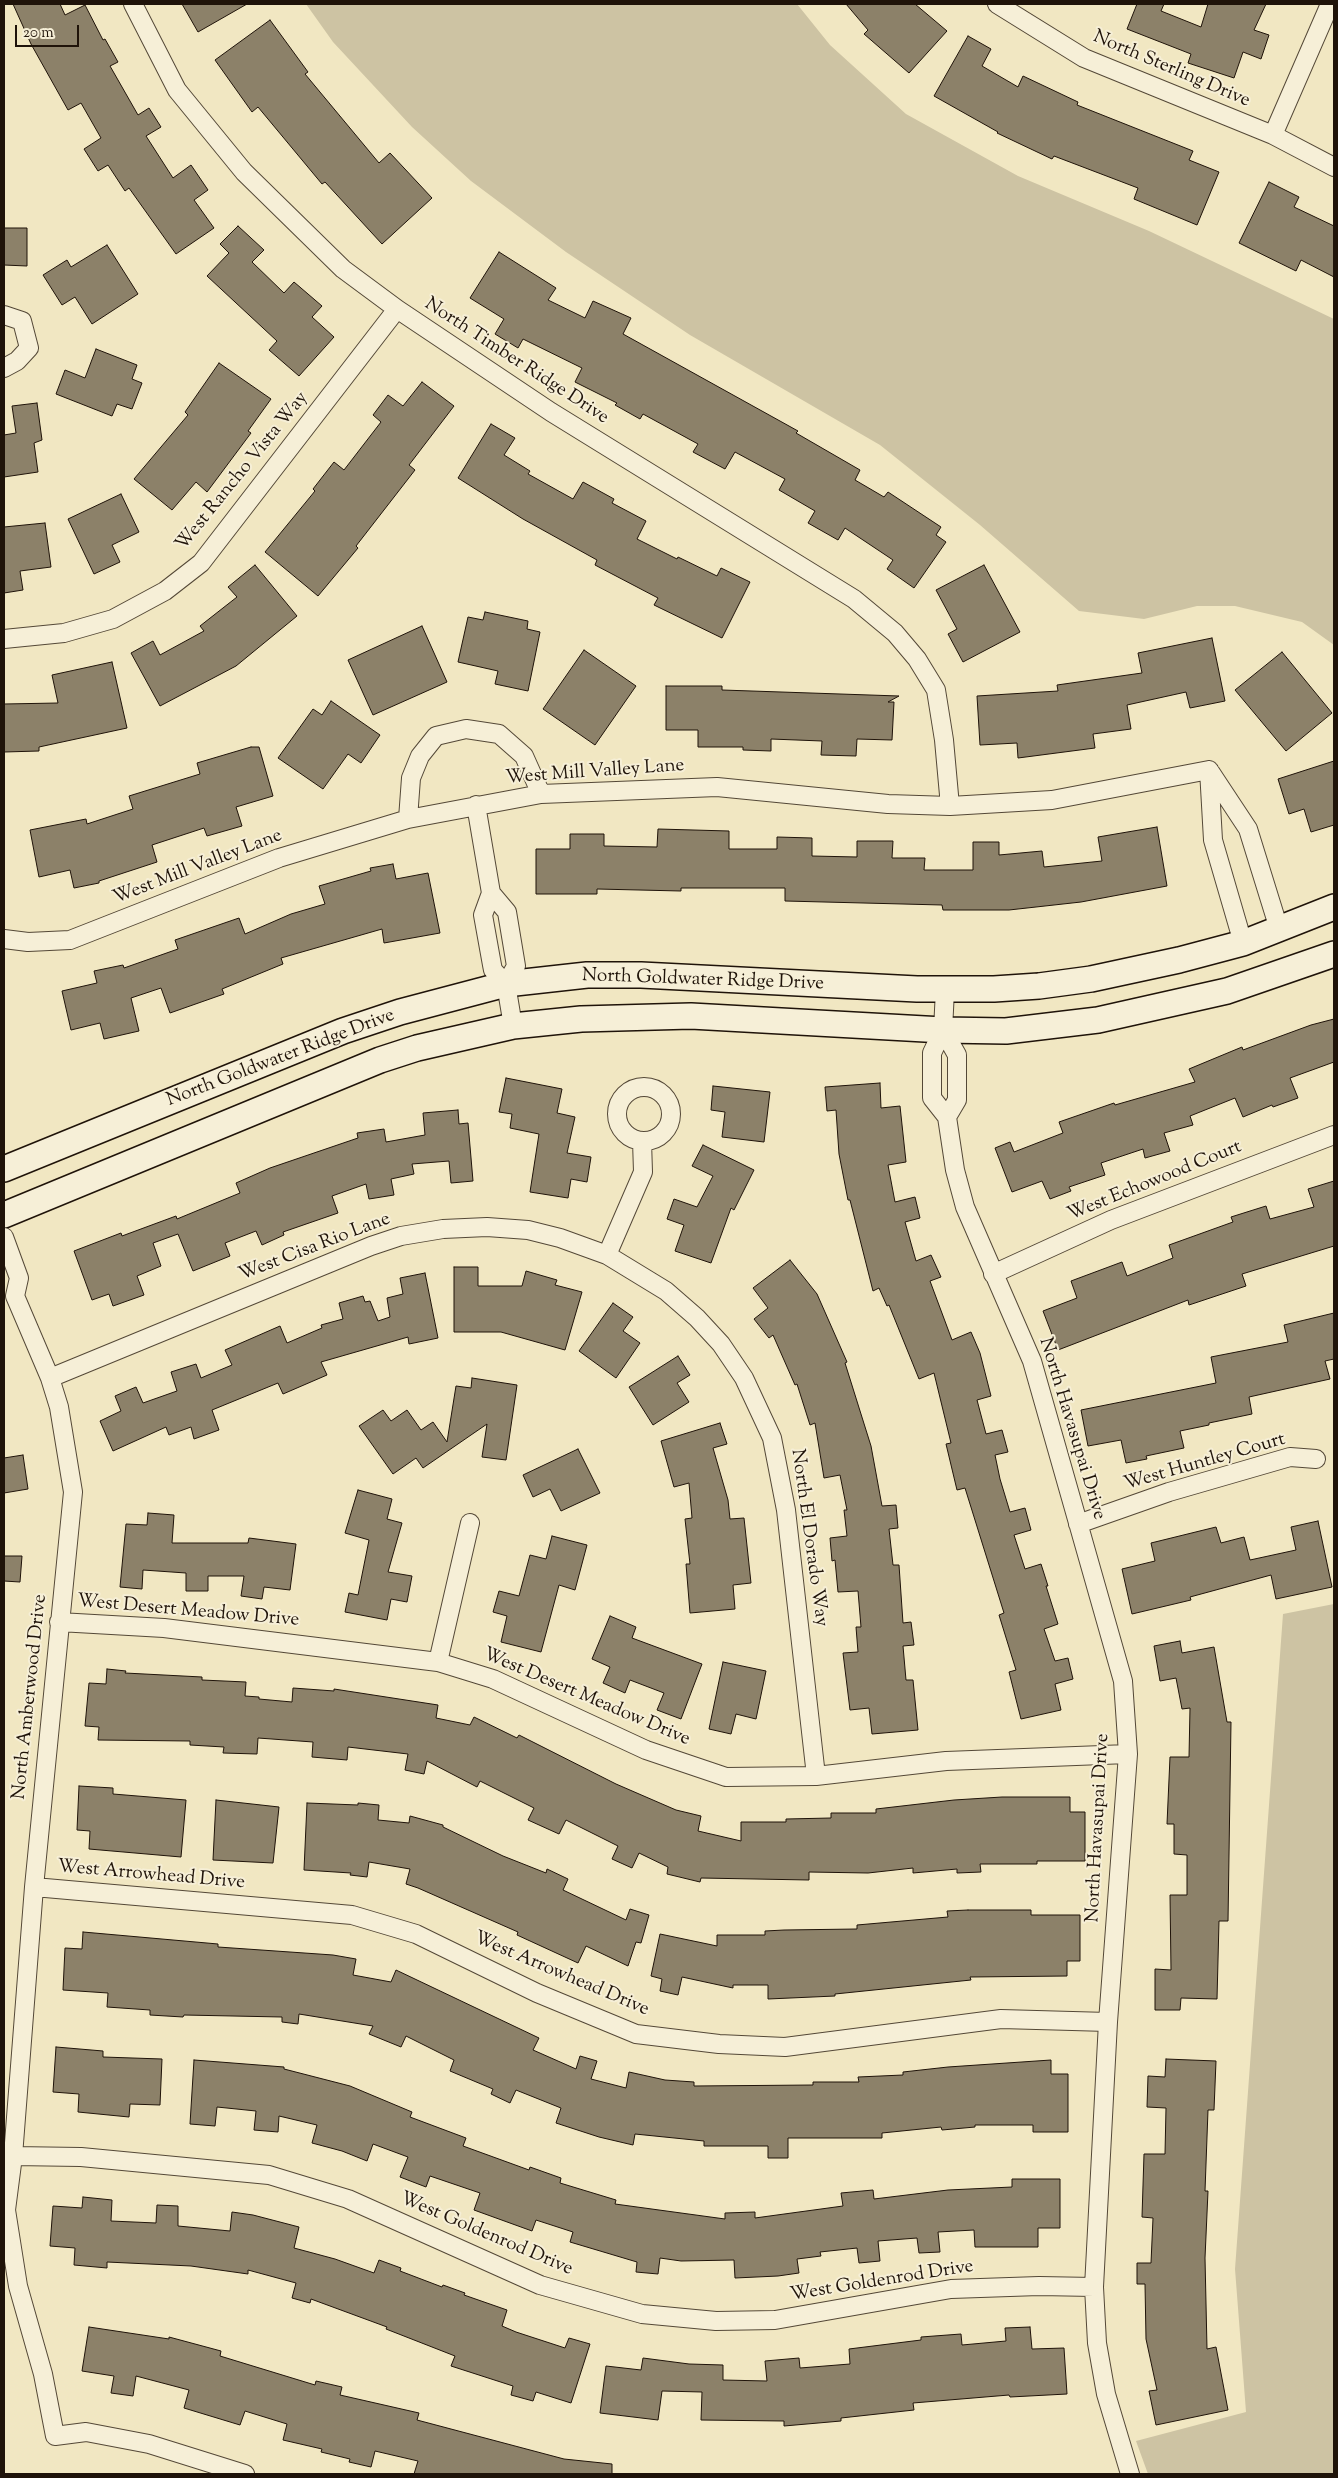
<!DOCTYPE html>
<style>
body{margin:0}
#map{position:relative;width:1338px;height:2478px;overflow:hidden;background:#f1e7c2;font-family:"Sorts Mill Goudy",serif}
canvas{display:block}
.frame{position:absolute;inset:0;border:5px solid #1f1309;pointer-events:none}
.scale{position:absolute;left:15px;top:25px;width:64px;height:22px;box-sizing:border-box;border:2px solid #1f1309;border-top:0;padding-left:6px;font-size:15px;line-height:18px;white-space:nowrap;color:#1f1309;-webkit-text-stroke:4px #f6efd7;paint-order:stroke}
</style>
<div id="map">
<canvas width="1338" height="2478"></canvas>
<div class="frame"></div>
<div class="scale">20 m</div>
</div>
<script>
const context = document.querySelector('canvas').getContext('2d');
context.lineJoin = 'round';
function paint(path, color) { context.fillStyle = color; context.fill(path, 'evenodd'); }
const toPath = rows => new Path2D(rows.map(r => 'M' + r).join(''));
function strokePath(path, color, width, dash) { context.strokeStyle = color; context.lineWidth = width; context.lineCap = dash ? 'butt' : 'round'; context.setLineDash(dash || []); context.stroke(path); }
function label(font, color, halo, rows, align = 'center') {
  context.font = font + ' "Sorts Mill Goudy",serif'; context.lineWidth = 4; context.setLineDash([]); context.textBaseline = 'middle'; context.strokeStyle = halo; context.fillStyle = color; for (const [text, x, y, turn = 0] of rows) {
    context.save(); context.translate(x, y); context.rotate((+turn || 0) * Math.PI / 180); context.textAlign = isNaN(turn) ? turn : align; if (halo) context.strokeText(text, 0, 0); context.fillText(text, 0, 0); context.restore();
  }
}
const green = toPath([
 [306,4,797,4,830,45,906,114,1018,176,1149,231,1334,319,1334,645,1302,622,1235,606,1197,606,1144,619,1079,611,980,525,880,445,690,335,566,252,471,181,412,127,333,42],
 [1334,1604,1334,2474,1148,2474,1136,2441,1246,2412,1235,2269,1283,1614]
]);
const building = toPath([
 [13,4,60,4,65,15,85,5,103,40,105,39,118,62,110,66,138,115,149,108,161,127,146,136,173,178,191,165,208,190,194,200,214,228,176,254,129,188,125,191,108,165,98,171,84,149,101,138,81,103,68,110,31,44,13,4],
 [182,4,247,4,198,32,182,4],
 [846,4,915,4,947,31,909,73,864,34,868,30,846,4],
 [1137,4,1164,4,1161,11,1201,27,1208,4,1266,4,1254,30,1269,35,1261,59,1243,52,1234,78,1188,63,1191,54,1127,29,1137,4],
 [270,20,308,72,305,74,379,163,390,153,432,198,382,244,325,182,322,184,258,107,252,112,215,60,270,20],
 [968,36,991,49,982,66,1018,87,1023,76,1078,102,1077,105,1193,151,1189,160,1219,172,1197,225,1134,199,1138,188,1054,156,1052,159,997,133,998,132,934,96,968,36],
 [1269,182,1299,197,1294,207,1334,226,1334,277,1301,260,1296,271,1239,243,1269,182],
 [238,226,264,250,252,262,284,293,294,282,322,306,312,317,334,337,299,376,269,350,277,341,207,276,229,253,220,244,238,226],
 [4,228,27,228,27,266,4,265,4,228],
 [107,245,138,294,92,324,75,297,62,305,43,275,67,260,71,267,107,245],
 [499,252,556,288,548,300,585,318,593,301,631,318,623,334,798,431,796,433,860,470,855,480,884,497,888,492,941,527,936,535,946,542,914,588,887,569,893,560,845,528,838,540,808,523,815,511,779,490,785,479,735,452,725,469,693,452,698,444,643,414,640,419,615,405,617,403,575,382,582,368,523,339,518,348,495,334,504,319,470,298,499,252],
 [96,349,137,365,132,379,142,383,132,409,117,404,112,416,56,394,65,370,85,378,96,349],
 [219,363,271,399,248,431,251,433,207,492,196,482,172,510,134,479,188,415,185,412,219,363],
 [422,382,454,406,409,465,415,470,356,546,358,548,318,596,265,552,315,491,313,489,334,462,344,470,381,422,373,415,388,395,403,406,422,382],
 [37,403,42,440,34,443,38,472,4,477,4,435,16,433,12,406,37,403],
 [491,424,515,438,504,455,530,471,528,474,573,499,583,482,614,499,612,503,646,521,637,539,677,559,678,557,717,576,721,568,750,582,722,638,654,605,658,598,595,565,597,560,523,519,458,478,491,424],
 [121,494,139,532,112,545,120,562,94,574,68,519,121,494],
 [45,523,51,567,20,571,23,590,4,593,4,527,45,523],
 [255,565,297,616,236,666,160,706,131,653,153,641,160,655,204,631,200,626,237,597,228,587,255,565],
 [984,565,1020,632,963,662,948,634,957,629,936,590,984,565],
 [485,612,528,621,527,629,540,632,528,691,495,684,498,671,458,662,468,617,483,620,485,612],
 [422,626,447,682,373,715,348,660,422,626],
 [1212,638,1225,701,1190,708,1186,692,1127,705,1131,729,1093,734,1095,748,1018,758,1017,743,980,745,977,696,1058,691,1057,685,1142,673,1138,653,1212,638],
 [584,650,636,686,595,745,543,709,584,650],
 [1282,652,1332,713,1286,751,1235,690,1282,652],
 [112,662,127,728,39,747,39,751,4,752,4,704,58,703,52,675,112,662],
 [666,686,722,686,722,690,899,696,888,702,894,702,892,740,857,739,856,756,821,755,822,741,771,739,771,751,743,750,743,747,698,747,698,730,666,730,666,686],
 [331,701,380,735,361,763,348,754,323,789,278,758,313,709,322,715,331,701],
 [251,747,259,747,273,796,236,807,242,826,207,836,204,828,152,845,157,862,99,881,99,883,74,888,70,870,39,877,30,830,86,819,87,824,133,809,129,796,200,774,197,763,251,747],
 [1334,761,1334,825,1311,832,1304,809,1289,814,1278,779,1334,761],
 [1157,827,1167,886,1081,902,1009,910,943,910,942,905,785,901,785,888,681,888,681,891,597,889,597,894,536,894,536,849,570,849,570,834,604,834,604,846,657,847,658,829,729,831,729,849,777,849,777,837,812,838,812,856,857,857,857,841,893,841,892,858,925,858,924,870,973,870,973,842,999,842,999,855,1042,851,1044,867,1102,861,1098,837,1157,827],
 [393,864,396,879,428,873,440,933,384,943,382,929,281,958,283,964,222,989,224,994,170,1013,161,988,131,998,139,1031,104,1039,100,1023,71,1030,62,991,97,983,94,971,123,965,124,968,178,949,175,940,239,918,245,934,291,914,325,904,319,886,371,871,370,868,393,864],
 [1334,1019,1334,1062,1290,1078,1298,1098,1273,1107,1272,1105,1243,1117,1235,1098,1190,1116,1193,1125,1164,1133,1170,1151,1145,1158,1143,1149,1101,1163,1105,1175,1069,1187,1071,1191,1050,1199,1042,1181,1012,1192,995,1148,1010,1142,1014,1152,1063,1133,1059,1122,1114,1103,1115,1105,1195,1082,1189,1069,1242,1047,1243,1050,1311,1025,1334,1019],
 [506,1078,562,1089,557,1113,575,1117,567,1153,591,1157,587,1182,571,1179,568,1198,530,1192,539,1134,510,1128,512,1114,499,1112,506,1078],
 [880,1083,881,1108,900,1106,906,1162,888,1165,895,1202,915,1197,920,1218,905,1222,916,1261,931,1255,941,1277,930,1281,952,1340,971,1332,980,1353,991,1396,977,1400,986,1434,1002,1430,1008,1452,995,1455,1000,1479,1010,1512,1025,1508,1031,1530,1014,1535,1025,1569,1041,1564,1048,1586,1046,1586,1058,1624,1044,1629,1055,1661,1068,1658,1073,1679,1055,1684,1061,1710,1021,1719,1009,1672,1016,1670,999,1615,1004,1613,965,1488,957,1490,946,1444,951,1443,934,1373,919,1379,889,1305,887,1306,879,1288,873,1291,850,1200,848,1200,839,1154,836,1110,827,1111,825,1087,880,1083],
 [713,1086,770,1092,764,1142,722,1137,725,1112,711,1110,713,1086],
 [458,1110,459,1124,468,1123,473,1181,451,1183,449,1161,412,1164,414,1174,391,1179,394,1195,369,1199,366,1184,332,1196,338,1213,283,1232,284,1235,262,1245,256,1231,225,1243,230,1256,193,1271,178,1234,153,1243,161,1266,137,1276,144,1295,113,1306,109,1294,92,1300,74,1251,121,1233,122,1236,176,1216,177,1219,240,1193,236,1183,270,1168,358,1138,357,1133,384,1129,386,1142,425,1135,423,1113,458,1110],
 [703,1145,754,1170,734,1210,731,1208,711,1263,675,1251,684,1225,667,1219,674,1199,697,1207,713,1176,692,1166,703,1145],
 [1334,1181,1334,1246,1242,1274,1246,1286,1189,1305,1188,1300,1058,1350,1043,1311,1077,1298,1071,1281,1122,1262,1127,1276,1173,1258,1169,1245,1233,1222,1231,1217,1266,1206,1270,1219,1314,1207,1308,1189,1334,1181],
 [790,1260,817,1294,847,1362,845,1363,871,1446,882,1506,896,1505,898,1528,889,1529,893,1565,899,1565,903,1623,911,1622,914,1645,903,1646,906,1680,913,1680,918,1730,872,1734,869,1708,850,1710,843,1653,858,1652,856,1627,861,1627,858,1591,838,1592,835,1560,832,1561,830,1538,847,1536,844,1510,847,1510,840,1475,824,1478,815,1423,810,1425,797,1384,795,1385,773,1335,769,1338,754,1319,768,1308,753,1288,790,1260],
 [454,1267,478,1267,478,1286,522,1286,526,1271,557,1280,555,1285,582,1292,565,1350,501,1332,454,1332,454,1267],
 [425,1273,438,1338,409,1344,408,1337,321,1362,327,1375,283,1394,278,1383,212,1410,219,1430,194,1439,191,1427,169,1435,166,1427,113,1451,100,1421,121,1411,115,1396,136,1387,143,1403,177,1391,171,1372,196,1364,201,1378,232,1365,225,1350,280,1326,287,1343,322,1328,321,1325,343,1319,339,1303,363,1296,365,1302,370,1301,378,1321,390,1317,387,1298,403,1294,400,1278,425,1273],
 [613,1303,633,1317,623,1331,640,1343,616,1378,579,1351,613,1303],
 [1334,1313,1334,1359,1325,1361,1330,1379,1249,1397,1252,1414,1209,1423,1209,1425,1180,1431,1184,1448,1146,1456,1147,1459,1126,1463,1121,1440,1088,1446,1081,1410,1216,1383,1211,1357,1288,1342,1284,1325,1334,1313],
 [678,1356,690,1375,677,1383,689,1402,653,1425,629,1387,678,1356],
 [472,1378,517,1385,506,1460,482,1457,487,1424,423,1468,416,1458,393,1474,359,1426,383,1410,391,1421,407,1410,421,1430,433,1422,447,1442,456,1386,471,1388,472,1378],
 [720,1423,727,1444,713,1448,728,1500,730,1519,744,1518,751,1583,733,1585,735,1609,690,1613,686,1564,690,1564,685,1519,692,1518,689,1483,674,1487,661,1441,720,1423],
 [578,1449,600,1493,561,1511,550,1489,533,1497,523,1475,578,1449],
 [23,1455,28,1489,4,1493,4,1458,23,1455],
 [358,1490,392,1499,387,1519,402,1523,388,1572,412,1576,407,1602,391,1599,387,1620,345,1612,349,1593,358,1595,369,1540,345,1533,358,1490],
 [148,1513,174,1515,172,1543,248,1543,249,1538,296,1544,290,1590,264,1587,262,1599,241,1596,244,1576,208,1576,208,1591,186,1591,186,1573,143,1570,142,1589,120,1587,126,1524,147,1525,148,1513],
 [1318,1521,1332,1587,1276,1599,1271,1575,1190,1597,1191,1600,1132,1614,1122,1569,1155,1561,1151,1543,1216,1527,1221,1543,1244,1537,1250,1560,1296,1550,1291,1527,1318,1521],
 [552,1536,587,1545,575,1590,559,1585,541,1652,501,1642,507,1616,493,1612,499,1591,519,1596,530,1555,546,1559,552,1536],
 [4,1556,22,1556,20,1582,4,1581,4,1556],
 [610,1616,636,1627,632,1638,702,1664,681,1719,657,1710,664,1693,630,1680,625,1693,603,1683,610,1667,592,1659,610,1616],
 [1180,1641,1182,1653,1214,1647,1227,1722,1231,1722,1228,1921,1219,1921,1217,1999,1181,1998,1180,2010,1155,2010,1155,1969,1171,1970,1170,1895,1187,1895,1187,1855,1174,1854,1174,1824,1167,1824,1170,1757,1189,1757,1190,1708,1182,1709,1176,1678,1160,1681,1154,1646,1180,1641],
 [723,1662,766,1671,756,1719,736,1714,731,1734,709,1729,723,1662],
 [107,1669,126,1671,125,1673,202,1677,202,1680,246,1682,245,1696,259,1697,259,1699,292,1702,293,1688,334,1691,334,1689,438,1705,436,1718,470,1725,474,1717,517,1738,519,1735,616,1784,676,1810,701,1816,698,1831,741,1841,741,1822,786,1822,786,1819,831,1818,831,1813,876,1813,876,1809,954,1800,1002,1797,1070,1797,1070,1812,1085,1812,1085,1861,1037,1861,1037,1864,980,1864,981,1872,957,1873,957,1869,913,1873,913,1868,868,1873,809,1872,809,1880,701,1878,700,1882,667,1874,668,1867,639,1853,632,1868,612,1859,618,1846,566,1820,559,1834,528,1820,534,1808,480,1781,477,1787,427,1761,424,1774,405,1770,408,1754,348,1747,347,1760,312,1757,313,1742,258,1738,257,1754,223,1753,224,1747,190,1745,190,1741,98,1740,99,1727,85,1726,89,1683,106,1684,107,1669],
 [79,1786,113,1788,113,1794,186,1800,181,1857,89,1849,90,1831,77,1830,79,1786],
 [216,1800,279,1807,273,1863,213,1860,216,1800],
 [307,1803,358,1805,358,1803,379,1805,378,1820,409,1823,410,1816,443,1825,443,1827,503,1856,546,1873,547,1869,568,1879,563,1890,626,1920,630,1909,649,1915,641,1943,636,1942,628,1966,586,1946,578,1963,517,1935,518,1932,418,1888,406,1884,410,1869,369,1862,367,1877,350,1875,351,1873,304,1870,307,1803],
 [968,1910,1031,1910,1031,1915,1080,1915,1080,1961,1067,1961,1067,1976,970,1977,971,1980,835,1994,835,1996,768,1999,768,1985,733,1985,733,1988,682,1977,678,1995,660,1991,662,1979,651,1976,660,1934,717,1946,717,1935,765,1935,765,1931,784,1930,857,1929,857,1925,948,1917,947,1911,968,1910],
 [83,1932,218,1944,218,1947,333,1955,356,1959,353,1975,391,1982,396,1970,539,2038,533,2050,576,2069,580,2056,597,2061,591,2079,626,2088,629,2072,665,2080,694,2082,694,2086,813,2085,813,2082,859,2082,858,2077,903,2075,903,2072,948,2067,1051,2060,1051,2074,1068,2074,1068,2132,1033,2132,1033,2125,975,2125,975,2127,942,2130,941,2127,882,2133,882,2138,788,2138,788,2158,768,2158,768,2146,704,2146,704,2141,635,2134,633,2145,599,2137,556,2123,561,2108,516,2090,510,2103,491,2094,493,2089,450,2071,454,2060,406,2036,401,2047,369,2034,373,2026,299,2014,298,2024,282,2022,282,2017,184,2015,183,2017,150,2015,150,2010,107,2007,108,1993,63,1990,65,1948,82,1949,83,1932],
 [56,2047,103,2051,103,2057,162,2059,160,2105,130,2104,129,2117,78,2112,79,2094,53,2092,56,2047],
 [1166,2059,1216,2061,1214,2110,1208,2110,1205,2191,1208,2191,1205,2258,1207,2349,1216,2347,1228,2410,1156,2425,1149,2391,1157,2390,1146,2339,1145,2284,1137,2284,1137,2263,1151,2263,1153,2218,1142,2217,1144,2154,1165,2154,1166,2108,1147,2107,1148,2076,1165,2077,1166,2059],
 [194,2060,284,2067,284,2069,350,2086,412,2112,410,2117,466,2138,463,2146,529,2170,530,2167,561,2178,560,2183,616,2200,615,2204,725,2219,725,2213,755,2212,755,2218,843,2206,841,2193,873,2190,874,2199,948,2190,1012,2187,1012,2179,1060,2179,1060,2228,1038,2228,1038,2247,975,2247,974,2230,938,2232,940,2252,919,2253,917,2238,878,2241,880,2261,859,2263,857,2248,820,2252,821,2256,797,2259,799,2273,778,2276,735,2278,734,2260,681,2261,660,2258,658,2274,636,2272,637,2262,570,2242,573,2232,536,2220,532,2231,474,2210,480,2193,430,2176,426,2187,400,2177,408,2157,373,2144,367,2161,342,2151,312,2143,317,2125,279,2116,278,2132,254,2130,256,2111,217,2107,215,2126,190,2124,194,2060],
 [83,2197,112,2200,111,2221,156,2223,157,2205,178,2206,178,2226,230,2231,232,2212,253,2215,299,2227,294,2248,335,2259,374,2273,379,2260,401,2268,400,2271,442,2287,443,2285,465,2293,464,2295,507,2310,502,2326,516,2332,565,2348,569,2338,590,2344,571,2403,536,2392,533,2401,511,2395,513,2386,451,2366,455,2356,386,2329,387,2327,311,2299,310,2303,292,2298,296,2283,248,2270,248,2274,191,2266,107,2262,107,2268,74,2265,75,2248,50,2246,53,2206,82,2208,83,2197],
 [89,2327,169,2339,169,2337,221,2351,220,2356,315,2385,316,2381,342,2387,340,2395,419,2413,417,2420,564,2459,612,2464,612,2474,414,2474,418,2461,375,2451,371,2467,349,2462,350,2459,321,2452,322,2449,283,2440,287,2424,245,2411,240,2425,184,2408,189,2390,136,2376,133,2396,111,2393,114,2376,82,2371,89,2327],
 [1030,2327,1032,2349,1064,2348,1067,2394,1010,2397,1009,2395,913,2403,914,2410,841,2418,841,2421,784,2426,784,2421,701,2420,702,2392,662,2391,658,2420,600,2413,606,2366,641,2370,643,2358,689,2364,723,2365,723,2380,767,2381,765,2361,799,2358,800,2368,850,2364,849,2349,921,2340,921,2337,961,2334,962,2345,1006,2341,1005,2328,1030,2327]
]);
const street = toPath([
 [133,4,177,90,244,172,343,269,397,309,551,412,854,599,895,633,917,659,936,690,944,740,950,806],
 [997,4,1084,58,1273,135,1334,167],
 [1273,135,1330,4],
 [4,315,22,321,29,348,17,361,4,368],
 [4,639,64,633,113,619,165,591,201,563,397,309],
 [1209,770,1213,840,1243,943],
 [1209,770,1248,829,1279,929],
 [476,805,491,893,483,915,492,965,493,970,506,984,513,1026],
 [408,819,411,778,420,756,436,736,466,729,499,734,524,756,541,794],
 [491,893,507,912,516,966,506,984],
 [4,939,28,942,70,940,279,858,408,819,541,794,717,787,888,804,950,806,1052,800,1209,770],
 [945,990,943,1030,932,1053,932,1098,947,1117,955,1170,965,1207,1032,1361,1123,1681,1128,1754,1108,2022,1094,2287,1097,2343,1106,2394,1130,2474],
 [943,1030,957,1055,957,1100,947,1117],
 '617 1114a27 27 0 1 1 54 0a27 27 0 1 1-54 0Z',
 [4,1237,19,1278,15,1296,50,1378,59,1407,73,1492,34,1887,13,2156,6,2210,18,2286,43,2374,55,2436,86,2432,149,2444,245,2474],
 [607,1255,643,1172,642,1141],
 [993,1274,1111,1220,1334,1135],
 [50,1378,371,1246,401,1236,443,1229,487,1227,528,1230,560,1238,607,1255,666,1291,697,1318,721,1344,744,1378,772,1438,786,1510,816,1776],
 [1078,1524,1169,1492,1290,1457,1316,1459],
 [59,1622,164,1628,438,1662,493,1679,646,1750,726,1777,816,1776,946,1761,1128,1754],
 [438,1662,470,1523],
 [34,1887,352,1915,416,1934,537,1993,636,2034,719,2044,785,2047,1001,2019,1108,2022],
 [13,2156,81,2157,269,2175,348,2199,540,2285,642,2314,716,2321,775,2320,951,2289,1039,2286,1094,2287]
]);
const secondary = toPath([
 [4,1169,343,1031,400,1012,506,984,587,975,641,975,917,989,994,989,1039,986,1091,979,1179,960,1243,943,1334,907],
 [4,1215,380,1060,417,1048,513,1026,581,1019,691,1016,943,1030,1006,1031,1098,1020,1227,991,1334,954]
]);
const streetNames = [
 ["North Sterling Drive",1171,70,23],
 ["North Timber Ridge Drive",516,362,33],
 ["West Rancho Vista Way",243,472,-51],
 ["West Mill Valley Lane",595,773,-4],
 ["West Mill Valley Lane",198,868,-21],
 ["North Goldwater Ridge Drive",703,981,2],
 ["North Goldwater Ridge Drive",281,1059,-21],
 ["West Echowood Court",1155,1182,-22],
 ["West Cisa Rio Lane",315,1248,-21],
 ["North Havasupai Drive",1071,1429,73],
 ["West Huntley Court",1205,1463,-16],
 ["North El Dorado Way",808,1538,82],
 ["West Desert Meadow Drive",188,1612,5],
 ["North Amberwood Drive",31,1697,-84],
 ["West Desert Meadow Drive",586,1698,23],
 ["North Havasupai Drive",1099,1828,-87],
 ["West Arrowhead Drive",151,1876,5],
 ["West Arrowhead Drive",561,1975,23],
 ["West Goldenrod Drive",486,2235,23],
 ["West Goldenrod Drive",882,2282,-9]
];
paint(green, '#cdc3a3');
paint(building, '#8c8169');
strokePath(building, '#1f1309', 1);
strokePath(street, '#544837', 20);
strokePath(secondary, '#1f1309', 28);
strokePath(street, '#f6efd7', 18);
strokePath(secondary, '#f6efd7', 25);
label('19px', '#1f1309', '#f6efd7', streetNames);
</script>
